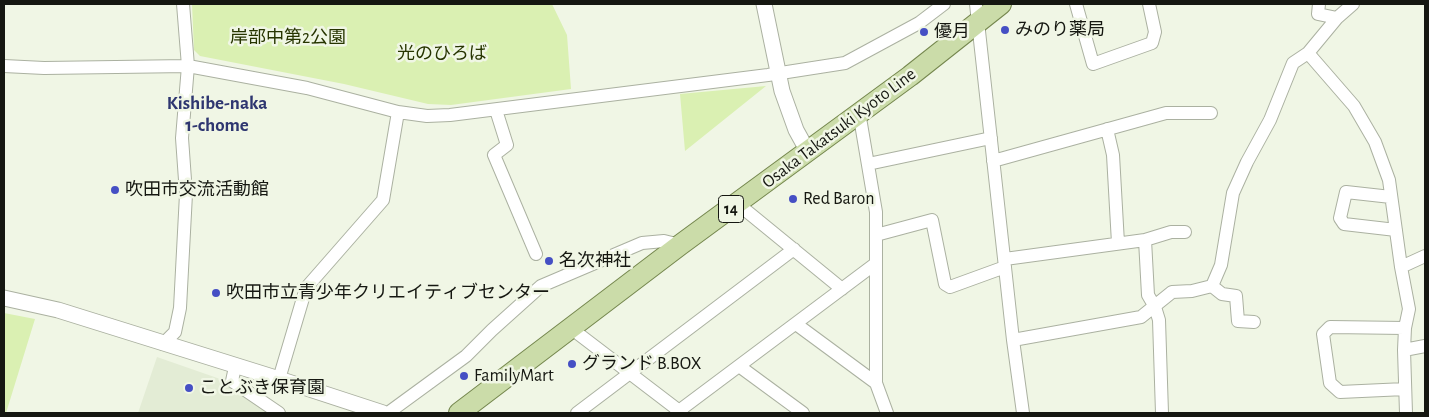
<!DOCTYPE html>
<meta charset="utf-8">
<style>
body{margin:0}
#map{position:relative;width:1429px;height:417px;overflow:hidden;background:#f0f6e5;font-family:"Alegreya Sans",sans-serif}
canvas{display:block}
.frame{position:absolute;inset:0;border:5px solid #151711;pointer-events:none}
</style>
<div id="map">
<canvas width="1429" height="417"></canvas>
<div class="frame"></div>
</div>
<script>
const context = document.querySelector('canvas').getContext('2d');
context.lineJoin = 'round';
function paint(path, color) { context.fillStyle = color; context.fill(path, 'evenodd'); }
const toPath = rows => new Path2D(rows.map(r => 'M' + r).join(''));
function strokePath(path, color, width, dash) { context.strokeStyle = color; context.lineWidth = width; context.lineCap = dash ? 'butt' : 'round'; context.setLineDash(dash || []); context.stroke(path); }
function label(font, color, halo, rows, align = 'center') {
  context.font = font + ' "Alegreya Sans","Noto Sans JP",sans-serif'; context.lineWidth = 5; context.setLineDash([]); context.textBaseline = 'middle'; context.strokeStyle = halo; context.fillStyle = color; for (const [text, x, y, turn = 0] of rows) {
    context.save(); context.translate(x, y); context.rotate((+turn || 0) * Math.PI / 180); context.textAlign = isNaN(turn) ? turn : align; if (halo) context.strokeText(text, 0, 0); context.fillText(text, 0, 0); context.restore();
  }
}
const built = toPath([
 [157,357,223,380,222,383,241,392,272,413,138,413]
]);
const green = toPath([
 [192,4,552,4,567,35,571,89,451,105,428,104,344,84,200,56,194,50],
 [766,86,685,151,680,94],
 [4,313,35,319,6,413,4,413]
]);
const minor = toPath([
 [976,4,1013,340,1023,413],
 [1076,4,1093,64,1152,43,1155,32,1149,4],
 [1319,4,1318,14,1337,18],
 [1308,53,1354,106,1375,142,1389,180,1401,267,1409,309,1405,328,1404,350,1406,413],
 [4,66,44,68,188,66,307,88,398,112,427,116,450,115,768,75,845,63,919,23,944,4],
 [496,110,507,145,494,155,536,254],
 [859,112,876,212,876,383,887,413],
 [1107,129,1113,155,1118,243],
 [993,161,1166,113,1211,113],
 [868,164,991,138],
 [1391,197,1346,192,1340,218,1344,224,1396,230],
 [738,204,842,289],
 [876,235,932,220,945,284,950,287,1005,267],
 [1145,240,1148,295,1155,307,1159,320,1162,413],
 [1005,259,1145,240,1171,232,1185,232],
 [1401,267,1425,256],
 [1212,286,1222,294,1236,296,1238,321,1254,322],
 [796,324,876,383],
 [1405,328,1330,327,1323,334,1330,383,1340,392,1405,389],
 [572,329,682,413],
 [1013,340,1141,317,1172,292,1192,291,1212,286,1221,265,1233,193,1247,162,1270,120,1293,63,1308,53,1337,18,1353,4],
 [163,344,175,332,180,308,186,194,182,138,188,66,183,4],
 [1404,350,1425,346],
 [739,366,803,413],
 [235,367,232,381,279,413],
 [279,379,306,288,383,200,398,112],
 [388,413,466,356,492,330,541,286,642,243,664,241,680,245],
 [577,413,794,249],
 [676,413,875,264]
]);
const tertiary = toPath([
 [764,4,782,91,796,130,807,150],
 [4,298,58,310,279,379,383,413]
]);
const primary = toPath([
 [459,413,680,245,910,76,1001,4]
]);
const markers = [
 [1005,30,5,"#454fc4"],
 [924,32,5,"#454fc4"],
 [115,190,5,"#454fc4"],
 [793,199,5,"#454fc4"],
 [549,261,5,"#454fc4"],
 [216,293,5,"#454fc4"],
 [572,364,5,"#454fc4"],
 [464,376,5,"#454fc4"],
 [189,388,5,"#454fc4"]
];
const shields = [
 [731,209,25]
];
const shieldNames = [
 ["14",731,209]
];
const poiNames = [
 ["みのり薬局",1015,30],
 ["優月",934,32],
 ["吹田市交流活動館",125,190],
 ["Red Baron",803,199],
 ["名次神社",559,261],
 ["吹田市立青少年クリエイティブセンター",226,293],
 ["グランド B.BOX",582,364],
 ["FamilyMart",474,376],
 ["ことぶき保育園",199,388]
];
const parkNames = [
 ["岸部中第2公園",288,38],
 ["光のひろば",442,54]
];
const streetNames = [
 ["Osaka Takatsuki Kyoto Line",839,128,-37]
];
const neighbourhoodNames = [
 ["Kishibe-naka",217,103],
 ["1-chome",217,125]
];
paint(built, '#e3ecd5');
paint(green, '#daf0b2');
strokePath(minor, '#abb1a1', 14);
strokePath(tertiary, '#abb1a1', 17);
strokePath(primary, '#75874e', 22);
strokePath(minor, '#fff', 12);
strokePath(tertiary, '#fff', 15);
strokePath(primary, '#cbdca9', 20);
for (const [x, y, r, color] of markers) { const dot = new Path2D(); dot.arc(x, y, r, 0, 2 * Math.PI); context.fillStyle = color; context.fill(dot); strokePath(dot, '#f0f6e5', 2); }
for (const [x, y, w] of shields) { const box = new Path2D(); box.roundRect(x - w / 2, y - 13.5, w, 27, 4); context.fillStyle = '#f0f6e5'; context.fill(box); strokePath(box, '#151711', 1); }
label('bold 16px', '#151711', null, shieldNames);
label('18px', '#151711', '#f0f6e5', poiNames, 'left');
label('18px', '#273500', '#f0f6e5', parkNames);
label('18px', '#151711', '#f0f6e5', streetNames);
label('bold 19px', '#2e3670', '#f0f6e5', neighbourhoodNames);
</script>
